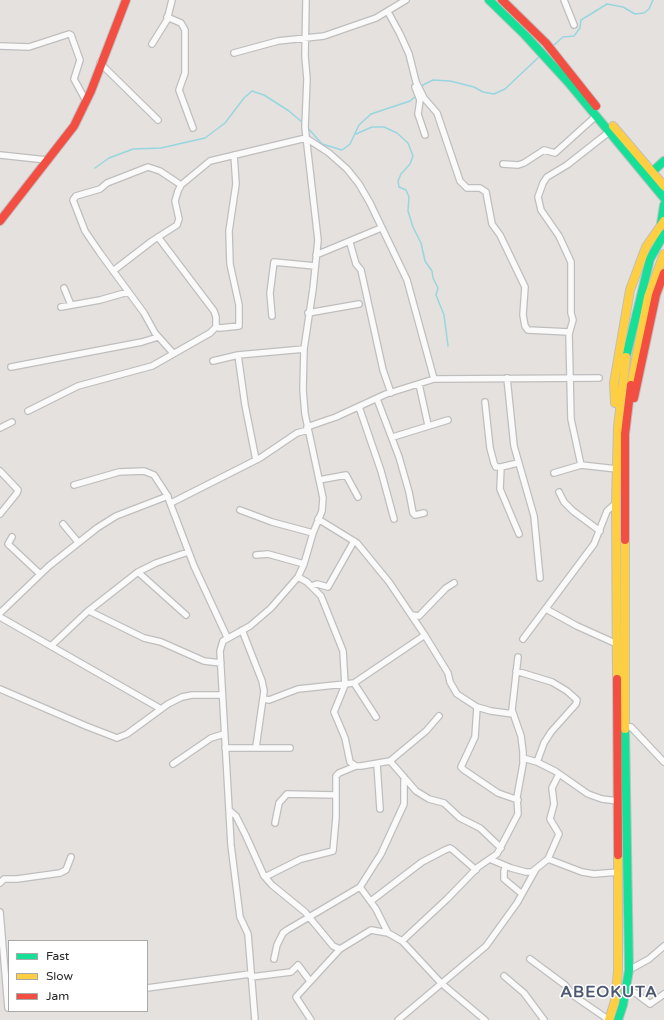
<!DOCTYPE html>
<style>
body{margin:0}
#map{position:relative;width:664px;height:1020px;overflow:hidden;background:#e4e1de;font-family:"Varela Round",sans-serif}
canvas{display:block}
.legend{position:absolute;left:8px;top:940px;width:140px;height:72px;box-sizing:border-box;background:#fff;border:1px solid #a9a9a9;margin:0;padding:5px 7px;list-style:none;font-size:12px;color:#272727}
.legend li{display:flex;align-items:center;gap:8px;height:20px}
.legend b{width:20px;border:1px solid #a9a9a9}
</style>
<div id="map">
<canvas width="664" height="1020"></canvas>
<ul class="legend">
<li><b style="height:5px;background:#16e098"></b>Fast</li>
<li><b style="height:5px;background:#ffcf43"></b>Slow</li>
<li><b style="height:5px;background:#f24e42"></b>Jam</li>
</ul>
</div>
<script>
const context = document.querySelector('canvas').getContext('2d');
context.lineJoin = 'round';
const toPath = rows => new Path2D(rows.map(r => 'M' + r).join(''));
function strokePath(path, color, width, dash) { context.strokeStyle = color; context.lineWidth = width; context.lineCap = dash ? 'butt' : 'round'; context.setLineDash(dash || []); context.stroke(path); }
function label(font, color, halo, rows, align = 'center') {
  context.font = font + ' "Varela Round",sans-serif'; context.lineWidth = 3; context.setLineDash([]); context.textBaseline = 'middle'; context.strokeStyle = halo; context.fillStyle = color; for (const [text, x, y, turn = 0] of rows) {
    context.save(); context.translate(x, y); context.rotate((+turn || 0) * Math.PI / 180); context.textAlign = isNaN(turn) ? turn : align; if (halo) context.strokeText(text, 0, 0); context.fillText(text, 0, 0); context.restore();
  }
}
const stream = toPath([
 [554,45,563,37,574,36,580,28,581,20,607,4,623,7,635,14,644,13,649,9,653,0],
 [421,88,423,85,433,80,450,81,474,87,483,92,494,94,505,89,540,56],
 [307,127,322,144,342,150,350,144,359,125,371,114,410,101,416,96],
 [356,134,372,127,384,127,397,133,408,143,413,156,410,164,401,174,398,181,399,187,406,190,409,197,408,211,413,227,421,243,425,261,432,271,433,278,438,288,436,295,444,315,448,346],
 [95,168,109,158,133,149,161,148,205,138,225,123,244,98,252,91,264,95,289,111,303,123]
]);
const street = toPath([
 [564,0,574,25],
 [388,12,400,34,409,54,416,82,424,98,437,113,460,181,467,188,480,188,486,192,492,224,500,235,525,287,523,315,525,326,528,330,569,332],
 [167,17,181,23,185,30,185,73,179,90,193,128],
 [152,44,167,20,172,0],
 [0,46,29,47,69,34,71,35,80,60,74,79,86,101],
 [234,53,278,41,324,36,376,18,406,0],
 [100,63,158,120],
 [415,87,420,100,418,114,425,135],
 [0,155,47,160],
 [503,164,518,165,524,163,544,150,555,153,596,116],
 [350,243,356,264,361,270,383,370,391,393],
 [316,255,381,228],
 [113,271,152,241,177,225,179,219,175,201,178,191,181,185,210,161,306,138,329,153,347,169,359,184,370,203,407,280,434,379],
 [64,288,71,305],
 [61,307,100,300,128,292],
 [308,313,359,304],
 [272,316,270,293,274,262,315,266],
 [216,327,220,328,239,326,239,305,230,264,229,231,236,184,234,155],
 [173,353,155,333,144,313,100,253,85,231,73,200,76,196,100,189,107,183,148,167,160,171,181,185],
 [213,361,238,355],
 [11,367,142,342,158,337],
 [507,378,514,446,534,516,540,578],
 [419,384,428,425],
 [377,399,399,457,409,492,413,513,415,515,424,513],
 [485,402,490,448,494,463,496,467,501,467,518,463],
 [359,407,381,471,394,519],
 [28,411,78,386,152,366,210,333,216,327,216,317,214,311,158,237],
 [307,427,336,417,386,394,434,379,599,378],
 [0,428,12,422],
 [393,437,448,420],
 [256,460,245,405,238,355,304,349],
 [581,465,571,419,569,334,573,320,571,313,571,262,559,236,541,210,538,197,543,183,547,177,567,165,609,132],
 [501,467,500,489,519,534],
 [0,471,18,490,17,493,0,514],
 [554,473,581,465,617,469],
 [319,480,346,475,358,497],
 [74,485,119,472,144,471,154,475,167,495,194,566,227,637],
 [559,492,564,502,573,511,600,531],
 [171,503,260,458,297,433,308,430],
 [240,510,272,522,313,533],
 [63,524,78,542],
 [12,537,8,544,40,574],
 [256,555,268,554,304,564],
 [138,572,186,615],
 [298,577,307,582,321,596,343,651,345,685,334,712,345,738,350,762,356,766,361,766,390,761,426,731,439,716],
 [311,586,317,584,328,587,354,541],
 [546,609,577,626,617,644],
 [89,611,144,638,161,642,204,661,221,663],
 [0,613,49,566,97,528,116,516,168,496],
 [412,615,419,616,446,588,454,583],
 [0,617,161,709],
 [242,630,262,681,264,691,256,747],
 [424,634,448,673,450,682,457,694,477,707,491,711,513,714],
 [523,639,594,544,607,511,616,503],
 [51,646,87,612,138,572,156,563,188,552],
 [516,671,552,682,567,691,577,700,576,704,551,732,544,743,537,762],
 [354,683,376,717],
 [0,689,86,726,117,738,127,734,168,704,182,697,192,695,222,695],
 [264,699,269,700,298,689,354,683,422,637,424,634,389,582,357,543,318,519],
 [477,707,475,737,461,767,464,770,498,793,518,800],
 [625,726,631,727,664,762],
 [225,748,290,748],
 [523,758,537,762,555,771,588,794,602,799,618,801],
 [390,761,416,791,429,799,444,803,460,818,480,828,501,848],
 [173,764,211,738,224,734],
 [377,764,380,809],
 [229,810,236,816,246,836,264,876,272,885,305,912,333,946,340,949,371,930,388,933,402,941,441,983,485,1020],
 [275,823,279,803,287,794,335,795],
 [548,859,582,872,594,874,619,872],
 [492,860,511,868,526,872,532,872,548,859,559,834,550,819,554,804,552,788,559,774],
 [506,866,504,871,504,879,522,894],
 [265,877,301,859,333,851,336,817,336,776,339,773,356,766],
 [0,883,4,879,17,879,60,873,66,870,71,857],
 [360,887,376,909,388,933],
 [371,901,422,862,445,850,450,848,453,850,476,870],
 [0,912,8,1008],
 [402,941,447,899,478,867,497,854,518,814,517,797,523,764,523,752,521,736,512,710,518,657],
 [274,959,277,945,283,933,287,930,360,887,381,854,404,804,404,777],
 [530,959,565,985,574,996,609,1020],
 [629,970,649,959,664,946],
 [504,976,524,993,544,1020],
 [251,977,291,972,298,965,310,981],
 [626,986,650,1004,664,994],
 [147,988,250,974],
 [255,1020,248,934,240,917,231,845,220,651,223,641,250,626,271,608,298,577,304,564,313,533,322,511,323,498,305,414,303,390,304,349,313,289,318,240,305,127,307,79,305,56,306,0],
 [311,1020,296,997,340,949],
 [398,1020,486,946,517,903,536,869]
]);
const fast = toPath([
 [489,0,525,35,568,82,664,198],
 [652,172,664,161],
 [661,224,664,205],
 [626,357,650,259,664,234],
 [618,1020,623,1005,629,970,625,729]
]);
const slow = toPath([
 [613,126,664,186],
 [631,385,648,297,664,254],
 [615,403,614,383,630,290,646,247,664,221],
 [625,540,625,729],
 [617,679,616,503,618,427,626,357],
 [609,1020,615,1001,618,971,618,855]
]);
const jam = toPath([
 [502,0,546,43,596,106],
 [0,221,74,126,91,91,126,0],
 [634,398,656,295,664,273],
 [625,540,625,434,631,385],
 [617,679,618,855]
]);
const districtNames = [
 ["ABEOKUTA",609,993]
];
strokePath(stream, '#98d6df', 1.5);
strokePath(street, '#bfbebe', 8);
strokePath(fast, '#bfbebe', 10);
strokePath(slow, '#bfbebe', 10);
strokePath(jam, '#bfbebe', 10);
strokePath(street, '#fbfafa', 5.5);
strokePath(fast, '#16e098', 8);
strokePath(slow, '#ffcf43', 8);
strokePath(jam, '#f24e42', 8);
context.letterSpacing = '1px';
label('bold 16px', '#4d5972', '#fff', districtNames);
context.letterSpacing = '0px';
</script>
